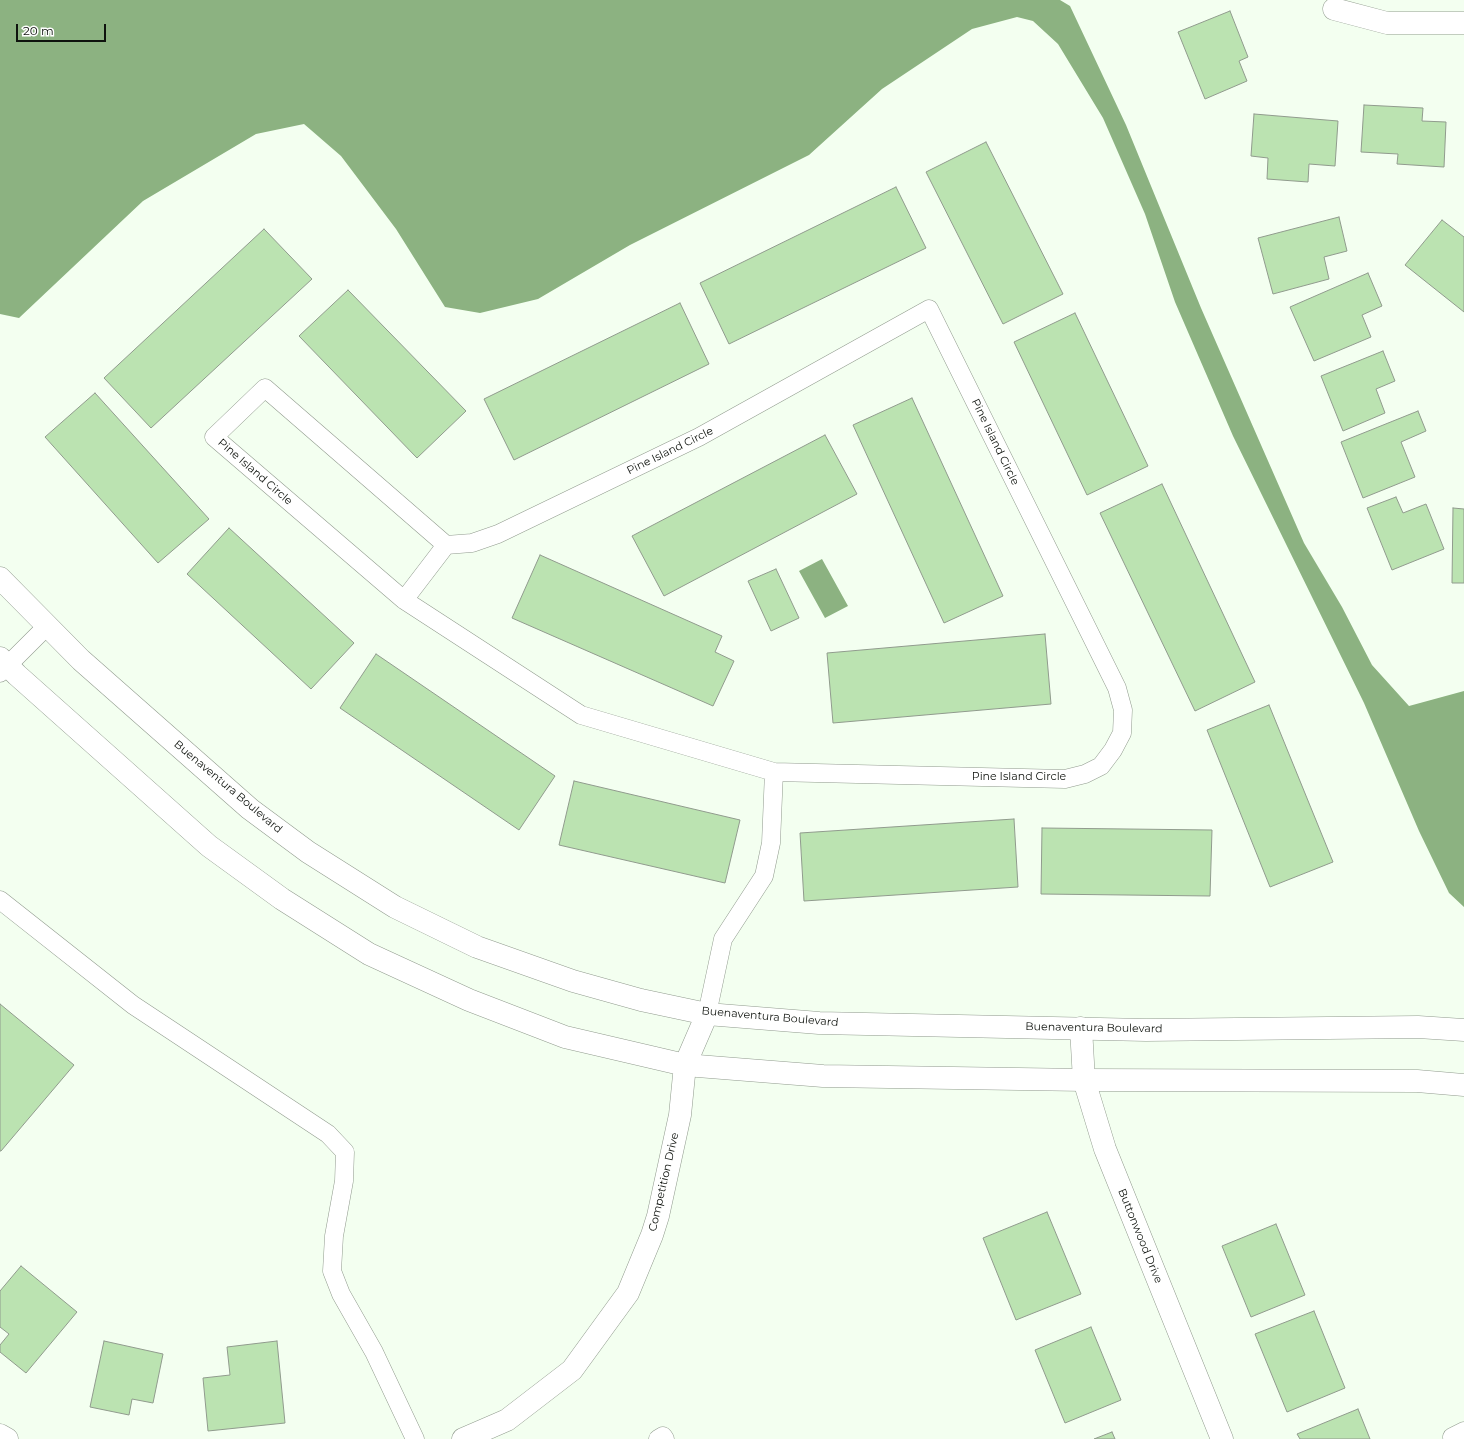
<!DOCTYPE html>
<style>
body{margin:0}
#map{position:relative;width:1464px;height:1439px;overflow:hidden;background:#f3fff0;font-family:Montserrat,sans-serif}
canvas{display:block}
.scale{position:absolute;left:16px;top:24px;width:90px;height:18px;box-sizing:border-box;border:2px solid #0f130e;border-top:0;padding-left:5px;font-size:12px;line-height:14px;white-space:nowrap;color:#0f130e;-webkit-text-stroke:3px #fff;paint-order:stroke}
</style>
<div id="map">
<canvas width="1464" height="1439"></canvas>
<div class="scale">20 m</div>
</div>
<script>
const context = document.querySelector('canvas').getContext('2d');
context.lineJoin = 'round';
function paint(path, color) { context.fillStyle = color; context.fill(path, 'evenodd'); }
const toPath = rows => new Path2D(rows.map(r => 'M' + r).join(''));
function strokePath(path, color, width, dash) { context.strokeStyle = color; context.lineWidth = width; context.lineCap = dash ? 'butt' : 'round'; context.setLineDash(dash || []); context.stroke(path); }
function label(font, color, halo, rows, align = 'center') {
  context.font = font + ' Montserrat,sans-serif'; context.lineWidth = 4; context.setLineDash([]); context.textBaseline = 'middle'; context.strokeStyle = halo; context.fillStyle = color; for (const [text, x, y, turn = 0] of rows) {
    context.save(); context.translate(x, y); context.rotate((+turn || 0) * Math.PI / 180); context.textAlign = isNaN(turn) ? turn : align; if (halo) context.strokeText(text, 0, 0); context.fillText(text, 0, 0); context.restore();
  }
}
const water = toPath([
 [0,0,1060,0,1070,6,1126,125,1201,308,1304,543,1342,607,1372,665,1409,706,1464,691,1464,907,1449,893,1419,831,1364,703,1233,436,1175,302,1145,214,1103,118,1058,44,1033,21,1017,17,972,29,882,89,809,155,630,245,538,299,480,313,445,307,396,229,341,156,304,124,256,134,143,201,19,318,0,314],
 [822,559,848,606,825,618,799,571]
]);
const building = toPath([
 [1230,11,1248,57,1239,61,1247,81,1205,99,1178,32,1230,11],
 [1364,105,1423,108,1422,121,1446,122,1444,167,1397,164,1398,154,1361,152,1364,105],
 [1254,114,1338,121,1335,166,1309,164,1308,182,1267,179,1268,158,1251,156,1254,114],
 [986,142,1063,294,1003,324,926,172,986,142],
 [896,187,926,248,729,344,700,283,896,187],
 [1339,217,1347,251,1324,257,1329,279,1273,294,1258,238,1339,217],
 [1442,220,1464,237,1464,312,1405,265,1442,220],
 [264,229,312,279,151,428,104,378,264,229],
 [1368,273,1382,306,1362,315,1371,337,1314,361,1290,307,1368,273],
 [348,290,466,411,417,458,299,336,348,290],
 [680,303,709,364,514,460,484,399,680,303],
 [1075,313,1148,466,1087,495,1014,342,1075,313],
 [1383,351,1395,381,1376,389,1385,413,1343,431,1321,376,1383,351],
 [95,393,209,519,158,563,45,437,95,393],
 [912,398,1003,596,944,623,853,425,912,398],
 [1418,411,1426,431,1401,442,1415,477,1363,498,1341,442,1418,411],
 [825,435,857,494,664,596,632,536,825,435],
 [1162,484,1255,682,1195,711,1100,513,1162,484],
 [1396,497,1403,513,1426,504,1444,549,1392,570,1367,508,1396,497],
 [1453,508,1464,509,1464,583,1452,583,1453,508],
 [229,528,354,643,311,689,187,574,229,528],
 [540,555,722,636,715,652,734,661,713,706,512,618,540,555],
 [776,569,799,618,771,631,748,581,776,569],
 [1045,634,1051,704,833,723,827,653,1045,634],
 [376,654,555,776,519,830,340,708,376,654],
 [1269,705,1333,862,1270,887,1207,730,1269,705],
 [574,781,740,820,725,883,559,845,574,781],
 [1014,819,1018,887,804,901,800,833,1014,819],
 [1042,828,1212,830,1210,896,1041,894,1042,828],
 [0,1004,74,1065,1,1151,0,1151,0,1004],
 [1047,1212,1081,1294,1016,1320,983,1238,1047,1212],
 [1276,1224,1305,1295,1251,1317,1222,1246,1276,1224],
 [21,1266,77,1312,26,1373,0,1352,0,1345,9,1334,0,1327,0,1291,21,1266],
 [1314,1311,1345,1388,1287,1412,1255,1334,1314,1311],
 [1091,1327,1121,1400,1065,1423,1035,1350,1091,1327],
 [104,1341,163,1354,153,1403,132,1399,129,1415,90,1407,104,1341],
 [277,1341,285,1423,208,1431,203,1378,230,1375,227,1347,277,1341],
 [1358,1409,1370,1439,1300,1439,1297,1434,1358,1409],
 [1112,1432,1115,1439,1094,1439,1112,1432]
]);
const service = toPath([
 [404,600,581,715,774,772,1065,779,1085,774,1101,766,1113,750,1122,733,1123,710,1117,688,929,309,699,437,498,534,472,543,446,545,404,600,214,437,265,388,446,545],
 [0,673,47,626],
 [0,900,133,1005,328,1134,345,1152,344,1181,334,1236,332,1271,341,1294,374,1352,415,1439],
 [707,1014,723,939,764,876,771,843,774,772],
 [658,1439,663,1436,665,1439],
 [1453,1439,1452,1437,1464,1431]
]);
const minor = toPath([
 [1334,9,1387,23,1464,23],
 [0,1435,7,1439],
 [463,1439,507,1420,572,1370,628,1293,652,1235,658,1216,680,1115,685,1065,707,1014]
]);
const tertiary = toPath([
 [1081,1028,1084,1080,1105,1149,1222,1439]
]);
const secondary = toPath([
 [0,578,81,660,250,809,308,852,395,907,477,947,573,981,641,1000,707,1014,819,1023,1146,1030,1418,1027,1464,1030],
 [0,658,17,675,209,846,282,899,369,954,469,1000,565,1037,685,1065,823,1076,1084,1080,1417,1081,1464,1085]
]);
const streetNames = [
 ["Pine Island Circle",995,442,64],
 ["Pine Island Circle",670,451,-26],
 ["Pine Island Circle",255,472,41],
 ["Pine Island Circle",1019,777],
 ["Buenaventura Boulevard",228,787,40],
 ["Buenaventura Boulevard",770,1017,5],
 ["Buenaventura Boulevard",1094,1028,1],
 ["Competition Drive",664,1182,-77],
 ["Buttonwood Drive",1140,1236,68]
];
paint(water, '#8cb281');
paint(building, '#bbe3b1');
strokePath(building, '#909b8d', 1);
strokePath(service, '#919b8e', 19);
strokePath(minor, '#919b8e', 23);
strokePath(tertiary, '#919b8e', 23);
strokePath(secondary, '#919b8e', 23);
strokePath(service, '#fff', 18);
strokePath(minor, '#fff', 22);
strokePath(tertiary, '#fff', 22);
strokePath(secondary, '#fff', 22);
label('11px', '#0f130e', '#fff', streetNames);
</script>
